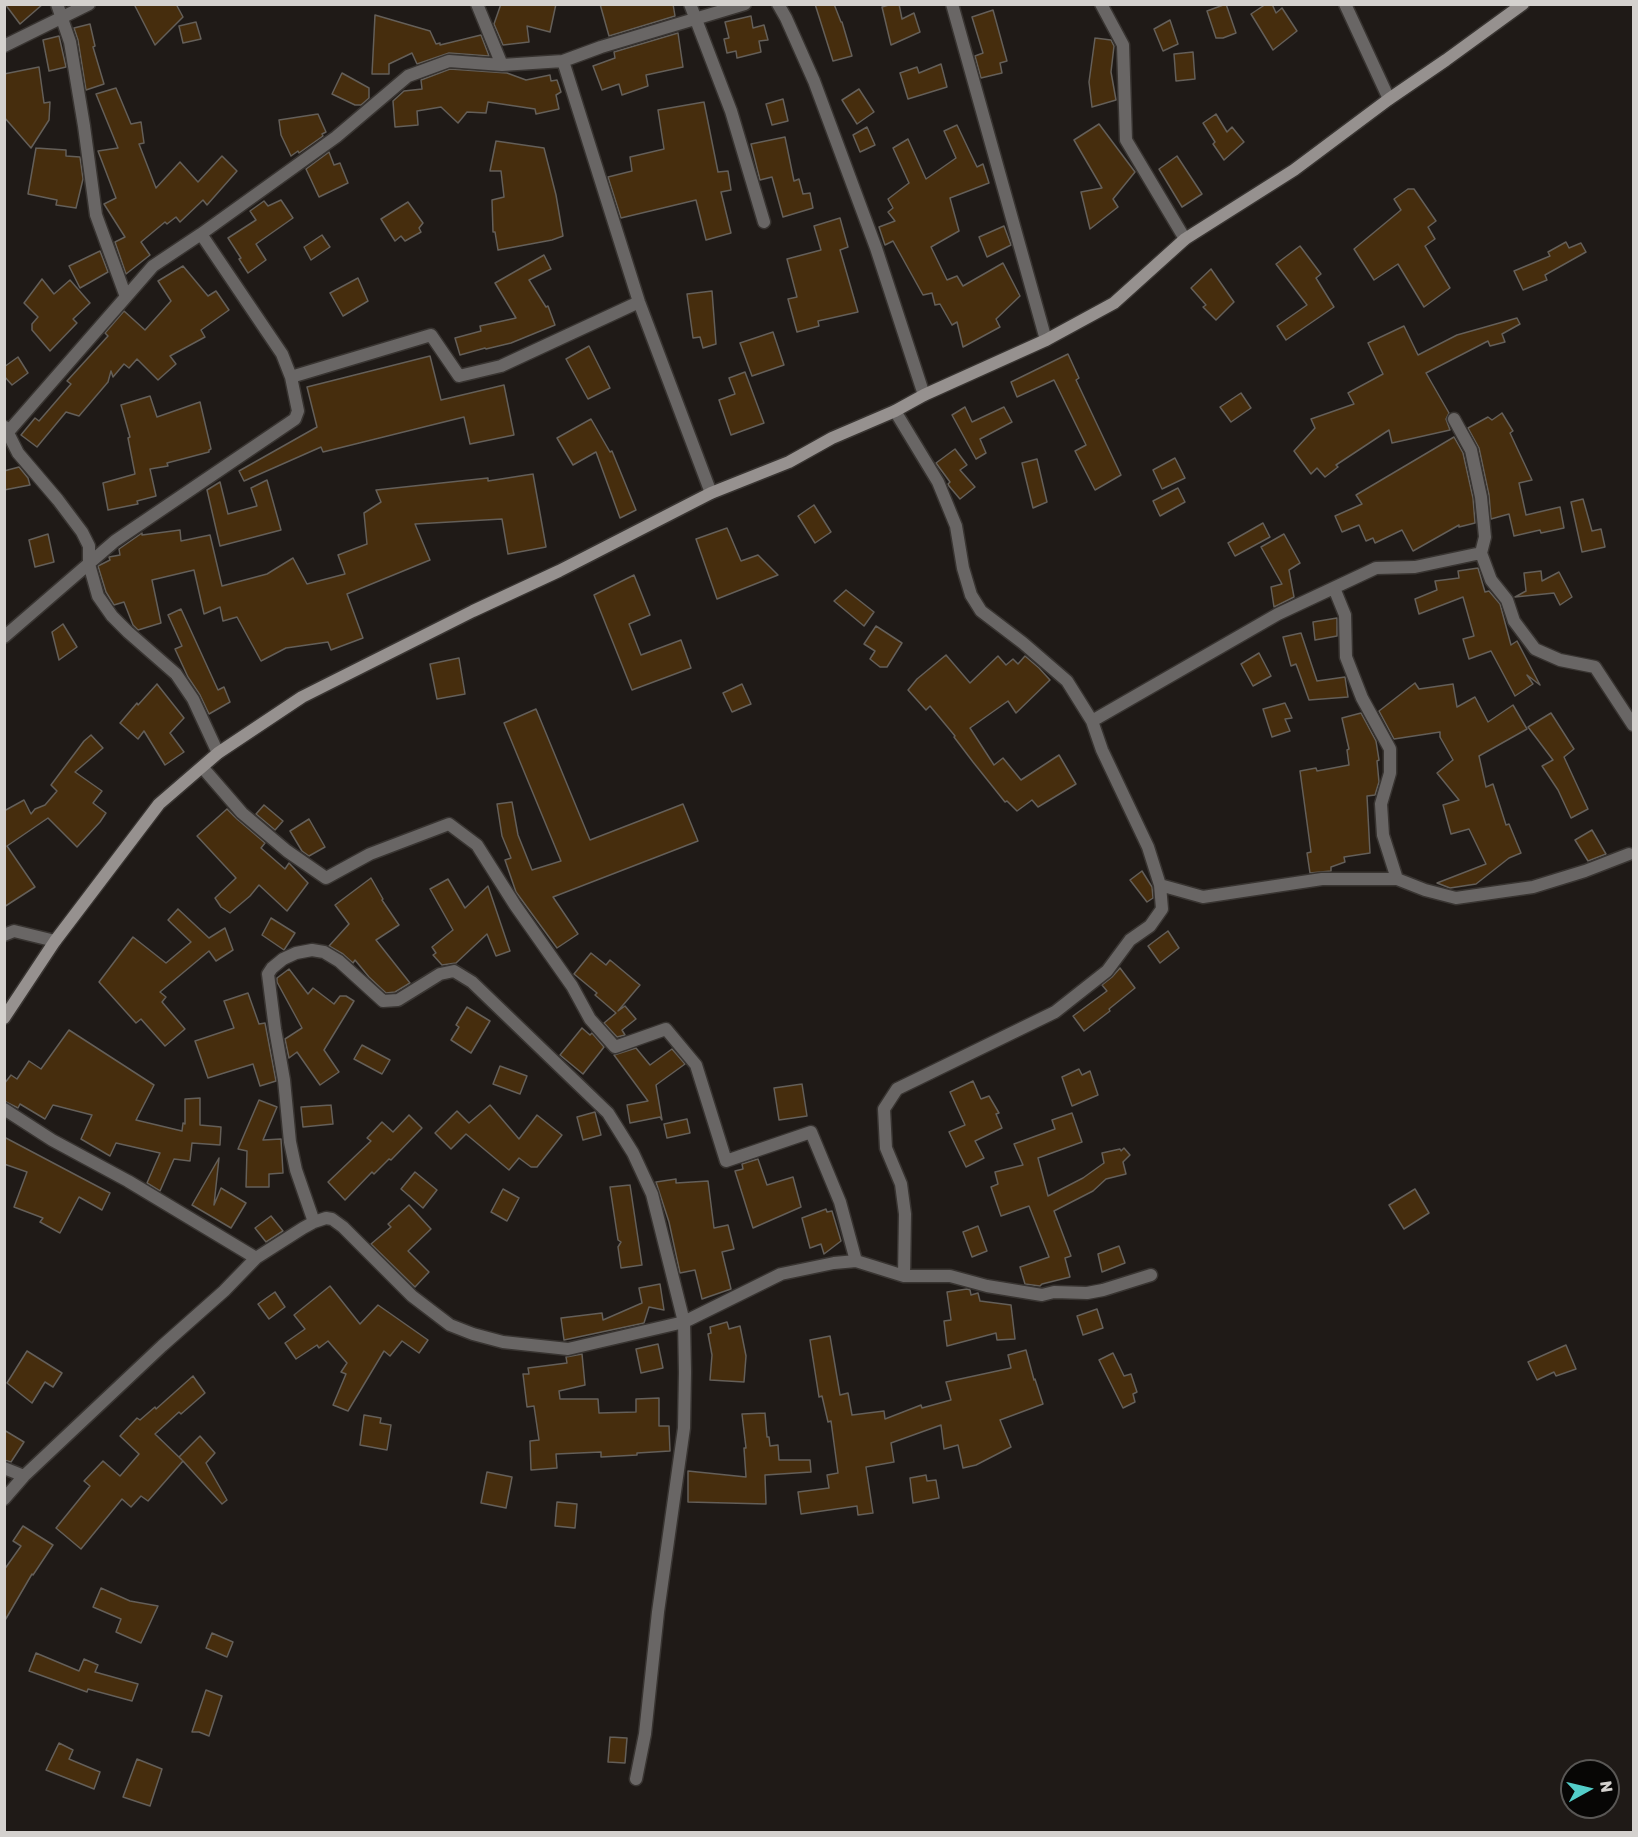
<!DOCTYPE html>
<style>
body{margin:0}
#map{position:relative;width:1638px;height:1837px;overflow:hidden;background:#1f1a17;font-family:Rubik,sans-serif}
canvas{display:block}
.frame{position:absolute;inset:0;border:6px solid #d4d1ce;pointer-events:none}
.north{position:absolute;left:1560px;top:1759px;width:60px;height:60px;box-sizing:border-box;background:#070605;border:2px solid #595755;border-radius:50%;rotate:82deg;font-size:16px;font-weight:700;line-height:24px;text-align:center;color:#d4d1ce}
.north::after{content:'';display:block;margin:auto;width:21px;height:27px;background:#53cdc9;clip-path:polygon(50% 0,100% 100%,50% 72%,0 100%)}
</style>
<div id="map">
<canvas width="1638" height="1837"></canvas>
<div class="frame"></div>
<div class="north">N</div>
</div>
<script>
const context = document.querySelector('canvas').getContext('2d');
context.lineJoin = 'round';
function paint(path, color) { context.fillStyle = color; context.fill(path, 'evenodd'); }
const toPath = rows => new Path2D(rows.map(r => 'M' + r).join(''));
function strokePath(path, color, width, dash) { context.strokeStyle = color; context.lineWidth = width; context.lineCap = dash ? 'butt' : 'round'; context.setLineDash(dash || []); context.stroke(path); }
const building = toPath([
 [5,4,43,4,20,24,5,4],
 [134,4,176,4,183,17,155,45,134,4],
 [501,4,556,4,550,32,527,26,529,42,503,45,494,24,501,4],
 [600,4,673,4,675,16,609,36,600,4],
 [815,4,834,4,841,22,842,22,852,56,833,61,815,4],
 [892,4,899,4,902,19,914,13,920,32,891,45,882,7,892,4],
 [1226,4,1236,33,1223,38,1216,38,1207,11,1226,4],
 [1266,4,1272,4,1276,13,1282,8,1297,31,1273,50,1251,14,1266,4],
 [993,10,1007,61,1000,63,1002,73,981,78,975,56,983,53,972,17,993,10],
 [375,15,430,31,436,44,440,43,440,45,481,35,489,56,449,53,417,64,412,53,389,64,389,74,372,74,375,15],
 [751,16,753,28,764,25,768,40,759,41,761,52,737,58,736,51,727,53,724,39,729,38,725,22,751,16],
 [1170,20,1178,44,1163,51,1154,29,1170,20],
 [196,22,201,39,183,43,179,26,196,22],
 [90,24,95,46,93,47,104,84,86,90,78,40,74,28,90,24],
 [678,33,683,67,646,75,648,86,622,95,619,84,602,90,593,66,615,58,614,52,678,33],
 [59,36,66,67,49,71,43,40,59,36],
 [1095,38,1111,40,1114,46,1111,72,1116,100,1092,107,1089,82,1095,38],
 [1193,52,1195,79,1176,81,1174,54,1193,52],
 [941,64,947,87,908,99,900,73,917,67,919,73,941,64],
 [39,67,44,103,50,102,49,120,31,148,4,117,4,74,39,67],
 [450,69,507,73,526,80,550,75,551,81,557,80,561,92,556,95,559,109,536,114,535,109,488,102,486,113,467,112,458,123,441,107,417,111,418,125,395,127,393,101,404,91,422,89,421,80,450,69],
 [342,73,369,88,369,98,361,105,355,105,332,94,342,73],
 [116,88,131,124,141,122,144,143,139,144,156,188,180,162,198,182,222,156,237,171,207,205,203,200,180,222,176,217,167,224,165,222,141,242,150,255,126,274,115,242,125,237,104,204,116,198,98,151,118,148,96,94,116,88],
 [859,89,874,112,857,124,842,100,859,89],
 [783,99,788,121,772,125,766,104,783,99],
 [704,102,718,172,728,171,731,190,721,192,731,233,706,240,696,200,621,218,608,177,632,171,630,157,664,149,658,110,704,102],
 [318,114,326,132,322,134,323,136,299,153,298,151,291,156,281,135,279,120,318,114],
 [1216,114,1227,132,1232,127,1244,142,1224,160,1213,144,1215,142,1203,123,1216,114],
 [1099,124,1135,172,1113,199,1118,207,1090,229,1081,192,1102,188,1074,140,1099,124],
 [957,125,977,167,983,164,989,183,950,198,959,231,931,247,947,280,957,276,963,286,1003,263,1020,296,996,319,1000,327,963,347,957,322,952,325,940,304,935,305,932,293,923,295,893,241,885,245,879,227,895,221,888,212,893,208,888,199,909,183,893,148,908,139,926,179,956,158,944,131,957,125],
 [867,127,875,145,860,152,853,135,867,127],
 [785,137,794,181,799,179,803,194,810,193,813,208,783,217,772,177,760,180,751,144,785,137],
 [496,141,544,148,556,195,563,236,552,240,498,250,495,232,493,232,492,200,504,197,501,171,490,171,496,141],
 [36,148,66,150,66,156,80,157,83,179,76,208,56,205,57,200,28,194,36,148],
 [329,152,334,165,340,163,348,183,319,197,306,169,329,152],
 [1177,156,1202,194,1182,207,1159,169,1177,156],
 [1408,189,1414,189,1436,221,1428,227,1435,239,1425,246,1450,288,1424,307,1398,264,1374,280,1354,249,1401,210,1394,199,1408,189],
 [281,200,293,218,256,244,266,260,248,273,239,259,241,258,228,238,256,220,250,211,264,201,268,206,281,200],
 [408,202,423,223,419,228,421,232,405,241,401,236,395,241,381,219,408,202],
 [840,218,848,247,840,250,858,312,818,321,819,326,797,332,788,299,797,297,787,259,821,250,814,226,840,218],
 [1004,226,1011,245,987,257,979,237,1004,226],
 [322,235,330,247,311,260,304,247,322,235],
 [1566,242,1569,248,1581,243,1586,252,1545,275,1547,280,1523,290,1514,271,1550,256,1548,252,1566,242],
 [1300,246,1321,274,1316,278,1334,307,1286,340,1277,326,1307,305,1276,264,1300,246],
 [100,251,108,272,80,288,69,266,100,251],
 [544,255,551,269,529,280,546,307,548,306,555,325,511,343,486,349,485,348,460,355,455,338,481,331,480,326,516,318,495,283,544,255],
 [183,266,208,296,216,291,229,310,201,330,205,337,170,356,176,364,158,380,137,359,129,368,124,364,113,377,111,371,108,382,79,416,66,412,37,447,21,435,35,418,39,421,71,384,67,381,108,336,105,333,124,311,145,330,171,301,158,281,183,266],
 [1211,269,1234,302,1216,320,1203,307,1206,305,1191,288,1211,269],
 [358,278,368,301,343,316,330,293,358,278],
 [42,279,54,294,70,280,90,303,73,319,77,323,50,351,32,330,32,324,38,317,24,303,42,279],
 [712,291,716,344,703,348,700,337,693,338,687,294,712,291],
 [1517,318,1520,324,1502,334,1505,342,1490,346,1488,341,1426,373,1449,413,1446,419,1450,430,1392,443,1389,430,1336,465,1338,467,1325,477,1317,468,1311,474,1294,451,1315,428,1311,419,1354,404,1348,393,1383,374,1368,343,1404,326,1418,355,1457,335,1517,318],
 [773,332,784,365,752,376,740,343,773,332],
 [589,346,610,388,588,399,566,359,589,346],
 [1068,354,1079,378,1076,380,1121,475,1095,490,1075,451,1086,445,1054,380,1017,397,1011,382,1068,354],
 [430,356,441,400,504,385,514,435,470,444,464,417,323,452,321,447,244,481,239,471,317,427,307,387,430,356],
 [18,357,28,373,12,385,4,376,4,367,18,357],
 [745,372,764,423,731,435,719,400,735,394,729,378,745,372],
 [1241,393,1251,408,1231,422,1220,407,1241,393],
 [150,396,157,417,200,402,211,449,209,450,209,452,167,463,168,466,150,469,156,496,137,501,138,504,108,510,103,483,135,474,128,438,130,437,121,405,150,396],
 [965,407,972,422,1004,407,1012,422,980,439,986,453,976,459,952,415,965,407],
 [1502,413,1513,431,1510,433,1532,480,1519,483,1526,515,1560,507,1564,528,1541,533,1540,530,1514,536,1509,514,1491,519,1489,495,1479,448,1468,428,1488,417,1492,420,1502,413],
 [591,419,610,452,612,451,636,510,620,518,596,452,573,465,557,438,591,419],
 [1454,437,1463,453,1473,498,1475,523,1459,527,1459,525,1413,551,1402,530,1375,543,1373,538,1366,541,1359,525,1342,532,1335,516,1362,504,1356,495,1454,437],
 [955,449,967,465,960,470,975,487,960,499,949,486,948,484,950,482,936,463,955,449],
 [1175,458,1185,478,1162,489,1153,470,1175,458],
 [1037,459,1047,502,1033,508,1022,463,1037,459],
 [19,467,28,478,30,485,4,490,4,471,19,467],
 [533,474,546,547,508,554,502,519,415,524,430,560,347,594,363,638,331,650,328,642,286,648,261,661,237,617,223,621,220,607,204,614,194,570,152,580,161,623,138,630,133,625,124,602,114,605,106,592,98,566,110,560,109,557,120,555,119,549,142,533,142,535,180,530,181,541,210,535,222,586,267,574,293,558,307,584,345,574,338,555,367,544,364,513,381,502,376,490,488,478,488,481,533,474],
 [267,480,281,530,220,546,207,490,220,482,228,514,257,506,251,488,267,480],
 [1178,488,1185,502,1160,516,1153,501,1178,488],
 [1583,499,1592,531,1601,529,1605,547,1582,552,1571,502,1583,499],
 [814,505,831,532,815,543,798,516,814,505],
 [1263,523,1270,537,1235,556,1228,543,1263,523],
 [727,528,741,561,758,555,778,575,717,599,696,539,727,528],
 [48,534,54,562,35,567,29,540,48,534],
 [1284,534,1300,563,1289,570,1294,597,1274,607,1271,587,1282,584,1261,547,1284,534],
 [1478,568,1485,592,1489,591,1500,604,1511,645,1517,641,1540,685,1527,675,1533,684,1515,696,1491,651,1469,659,1463,639,1474,636,1463,597,1419,614,1415,599,1437,590,1435,581,1459,578,1458,571,1478,568],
 [1541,571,1542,581,1559,572,1572,597,1560,605,1554,593,1515,597,1526,591,1524,573,1541,571],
 [634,575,650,615,629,624,641,655,681,640,691,668,632,690,594,595,634,575],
 [846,590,874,612,864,626,834,601,846,590],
 [181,609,218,690,224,687,230,702,209,714,200,695,188,677,175,649,182,646,168,615,181,609],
 [1337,618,1337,636,1315,640,1313,622,1337,618],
 [63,624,77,647,59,660,52,632,63,624],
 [876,626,902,643,887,667,880,667,870,659,875,651,864,644,876,626],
 [1301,633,1317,681,1345,677,1348,697,1309,700,1296,664,1291,666,1283,637,1301,633],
 [1259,653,1271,676,1253,686,1241,664,1259,653],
 [946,655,970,683,998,656,1006,665,1013,659,1018,664,1025,656,1039,668,1050,680,1016,713,1008,701,970,728,994,765,1003,758,1021,780,1059,755,1076,784,1038,807,1032,800,1017,811,1007,801,1005,802,973,762,954,737,955,736,930,706,926,710,908,690,917,679,946,655],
 [459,658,465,694,437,699,430,664,459,658],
 [1415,683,1419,689,1453,684,1457,707,1475,697,1488,722,1513,705,1527,729,1479,756,1486,787,1493,784,1506,825,1509,824,1521,853,1509,858,1476,884,1450,888,1437,883,1486,864,1469,829,1451,834,1443,805,1459,800,1437,773,1453,760,1440,737,1440,732,1394,739,1379,711,1415,683],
 [157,684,184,718,170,733,184,752,165,765,144,731,138,739,120,723,137,703,138,705,157,684],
 [742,684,751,704,732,712,723,693,742,684],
 [1285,703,1292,718,1285,719,1290,731,1272,737,1263,709,1285,703],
 [536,709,590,840,683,804,698,841,553,897,578,934,557,948,516,892,505,860,511,858,502,836,497,804,512,802,518,835,532,870,561,861,504,723,536,709],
 [1361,713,1376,741,1379,760,1377,761,1379,782,1375,795,1367,796,1370,853,1344,857,1345,862,1331,867,1331,871,1310,873,1307,853,1311,852,1300,771,1316,768,1317,771,1349,765,1347,750,1349,749,1342,718,1361,713],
 [1551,713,1574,749,1564,757,1588,809,1571,818,1558,790,1542,766,1553,760,1528,727,1551,713],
 [91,735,103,748,75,772,102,791,93,803,106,813,100,822,77,847,48,818,7,846,35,887,4,907,4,811,24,800,31,814,35,809,45,805,57,791,51,785,84,741,91,735],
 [264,805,283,821,275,830,256,814,264,805],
 [227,809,237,819,265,843,261,848,285,869,289,863,308,883,287,911,259,885,250,896,230,913,221,907,215,898,236,878,197,836,227,809],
 [309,819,325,847,309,856,302,851,290,831,309,819],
 [1592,830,1606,854,1588,861,1575,840,1592,830],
 [1142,871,1152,887,1153,898,1147,902,1130,880,1142,871],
 [371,878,383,899,382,900,399,925,376,940,410,983,395,992,386,993,369,977,355,960,353,963,343,954,329,946,349,924,335,905,371,878],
 [448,879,465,908,488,886,510,951,496,956,487,934,456,963,442,965,433,955,436,953,432,947,453,930,430,889,448,879],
 [178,909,209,938,225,928,233,950,216,961,209,951,160,992,166,997,162,1002,185,1029,165,1046,141,1019,136,1023,99,982,133,937,166,963,191,942,168,920,178,909],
 [271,918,295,933,284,950,262,935,271,918],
 [1168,931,1179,948,1160,963,1148,946,1168,931],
 [591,953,606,965,610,960,640,985,618,1011,625,1006,636,1019,622,1030,625,1035,617,1037,604,1023,616,1013,595,995,597,993,574,974,591,953],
 [1120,968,1135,988,1109,1009,1110,1011,1084,1031,1073,1016,1107,991,1102,985,1112,977,1120,968],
 [289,969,308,994,313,988,334,1004,340,996,346,996,354,1001,324,1050,339,1072,320,1085,297,1052,289,1058,285,1039,302,1028,277,982,277,978,289,969],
 [248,993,259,1024,265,1023,276,1081,260,1086,253,1064,208,1078,195,1041,234,1028,224,1001,248,993],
 [467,1007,490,1021,471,1053,451,1040,459,1027,456,1025,467,1007],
 [582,1028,590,1035,592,1033,604,1047,583,1074,560,1055,582,1028],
 [69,1030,154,1085,136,1120,182,1131,183,1123,185,1124,185,1099,200,1098,200,1125,221,1127,220,1145,192,1143,190,1161,174,1159,160,1191,147,1183,160,1153,116,1143,110,1156,81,1139,92,1115,53,1105,45,1119,20,1104,18,1108,4,1101,4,1084,11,1075,17,1079,29,1061,41,1069,69,1030],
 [362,1045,390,1060,382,1074,354,1059,362,1045],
 [636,1048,650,1065,672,1049,685,1064,656,1085,662,1120,660,1117,630,1123,627,1105,648,1101,614,1055,636,1048],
 [500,1066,527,1076,520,1094,493,1084,500,1066],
 [1079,1069,1082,1075,1090,1071,1098,1095,1072,1106,1062,1077,1079,1069],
 [973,1081,981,1099,989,1096,999,1113,996,1114,1002,1128,975,1141,984,1158,966,1167,949,1132,965,1125,950,1092,973,1081],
 [802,1084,807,1116,779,1120,774,1088,802,1084],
 [259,1100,277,1107,263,1140,281,1139,283,1173,269,1174,269,1187,246,1187,247,1151,238,1149,259,1100],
 [331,1105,333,1124,303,1127,301,1107,331,1105],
 [490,1105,519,1139,537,1115,562,1135,537,1167,531,1167,519,1158,509,1170,466,1134,451,1149,435,1133,457,1111,469,1123,490,1105],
 [595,1112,601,1135,583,1140,577,1117,595,1112],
 [1072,1113,1082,1142,1038,1158,1048,1196,1083,1178,1104,1163,1102,1153,1120,1149,1121,1151,1124,1148,1130,1155,1123,1162,1126,1174,1106,1179,1093,1191,1054,1211,1071,1256,1065,1258,1070,1277,1042,1284,1040,1286,1025,1284,1020,1267,1049,1257,1029,1206,1001,1216,991,1187,998,1184,995,1172,1023,1165,1014,1144,1055,1129,1052,1120,1072,1113],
 [409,1115,422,1128,391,1160,389,1159,374,1174,372,1172,345,1200,328,1182,371,1141,367,1138,382,1122,393,1132,409,1115],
 [687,1119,690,1133,667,1138,664,1124,687,1119],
 [4,1137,110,1193,102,1210,79,1197,60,1233,40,1222,43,1218,14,1207,27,1172,4,1164,4,1137],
 [219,1158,214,1205,221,1188,246,1203,231,1228,192,1205,219,1158],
 [758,1159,767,1185,793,1177,801,1207,753,1228,735,1171,743,1169,742,1164,758,1159],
 [415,1172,437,1190,423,1208,401,1189,415,1172],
 [676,1179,676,1183,708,1181,714,1228,728,1225,734,1249,722,1252,731,1289,702,1299,695,1270,680,1273,669,1222,656,1182,676,1179],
 [630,1185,642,1265,621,1268,618,1247,621,1242,618,1240,610,1187,630,1185],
 [503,1189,519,1198,507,1221,491,1212,503,1189],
 [1415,1189,1429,1213,1404,1229,1389,1205,1415,1189],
 [409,1205,431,1229,408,1251,429,1272,415,1287,371,1244,391,1227,388,1224,409,1205],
 [826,1209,827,1212,832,1211,841,1241,824,1254,821,1244,810,1248,802,1218,826,1209],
 [271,1216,283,1231,266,1242,255,1228,271,1216],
 [978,1226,987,1251,972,1257,963,1232,978,1226],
 [1119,1246,1125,1263,1102,1272,1098,1254,1119,1246],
 [660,1284,664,1310,649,1307,644,1323,564,1340,561,1318,602,1313,603,1320,642,1303,639,1288,660,1284],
 [330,1286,360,1324,378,1305,428,1340,419,1353,402,1341,390,1356,384,1351,348,1411,333,1405,346,1374,341,1372,347,1363,328,1341,319,1348,317,1345,296,1359,285,1343,305,1329,294,1315,330,1286],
 [967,1289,970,1290,971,1295,978,1293,980,1301,1011,1305,1015,1339,997,1340,996,1333,947,1346,944,1321,951,1320,947,1292,967,1289],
 [275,1292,285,1307,269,1319,258,1304,275,1292],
 [1097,1309,1103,1328,1083,1335,1077,1316,1097,1309],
 [727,1322,729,1329,740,1326,746,1356,744,1382,710,1380,712,1355,708,1334,711,1333,710,1327,727,1322],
 [830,1336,840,1395,848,1393,852,1415,884,1411,885,1419,921,1405,922,1408,951,1400,946,1382,1011,1368,1008,1355,1026,1350,1034,1380,1035,1379,1043,1404,1000,1420,1011,1447,976,1465,963,1468,958,1445,944,1449,941,1425,891,1443,894,1462,866,1467,873,1513,858,1515,857,1506,801,1514,798,1492,829,1488,827,1475,838,1473,831,1421,828,1422,822,1396,819,1397,810,1340,830,1336],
 [658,1344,663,1368,641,1373,636,1349,658,1344],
 [1566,1345,1576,1369,1556,1376,1554,1372,1537,1380,1528,1362,1566,1345],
 [27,1351,62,1373,53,1387,45,1382,32,1403,7,1383,27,1351],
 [1113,1353,1124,1376,1131,1374,1137,1392,1133,1394,1135,1402,1123,1408,1099,1360,1113,1353],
 [582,1354,585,1385,559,1391,560,1399,598,1399,599,1413,636,1412,636,1399,659,1398,659,1426,669,1426,670,1451,637,1453,637,1455,601,1457,601,1452,556,1454,557,1468,531,1470,530,1441,539,1440,534,1406,527,1407,523,1374,529,1374,528,1368,567,1363,566,1357,582,1354],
 [193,1376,205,1393,181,1414,179,1412,155,1434,182,1460,179,1457,200,1436,215,1453,206,1463,227,1500,222,1504,183,1461,148,1501,141,1496,131,1507,122,1499,81,1549,56,1528,90,1486,84,1481,103,1461,120,1476,139,1454,120,1436,137,1418,140,1420,155,1407,156,1409,193,1376],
 [765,1413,767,1437,769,1437,770,1446,778,1445,779,1460,810,1460,811,1472,765,1475,766,1504,688,1502,688,1471,746,1477,744,1448,746,1448,742,1414,765,1413],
 [364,1415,381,1418,380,1423,391,1425,387,1450,360,1445,364,1415],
 [4,1430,24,1442,11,1462,4,1460,4,1430],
 [487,1472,512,1477,506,1508,481,1503,487,1472],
 [926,1475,927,1481,936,1480,939,1498,913,1503,910,1478,926,1475],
 [557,1502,577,1504,575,1528,555,1526,557,1502],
 [23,1526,53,1545,33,1575,32,1574,4,1622,4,1570,21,1546,13,1541,23,1526],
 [101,1588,130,1601,158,1606,141,1643,116,1632,121,1619,93,1607,101,1588],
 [212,1633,233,1642,227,1657,206,1648,212,1633],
 [36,1653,79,1671,84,1659,98,1665,95,1672,138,1684,132,1701,88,1689,87,1692,29,1671,36,1653],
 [206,1690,222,1696,209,1736,199,1732,192,1732,206,1690],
 [610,1737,627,1738,625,1763,608,1762,610,1737],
 [59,1743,73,1750,69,1759,100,1772,94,1789,46,1770,59,1743],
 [137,1759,162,1769,150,1806,123,1797,137,1759]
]);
const minor = toPath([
 [57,4,70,42,84,126,96,215,126,297],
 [477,4,502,65],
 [690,4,731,111,764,222],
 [778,4,786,18,814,81,876,248,924,395],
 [952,4,1046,340],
 [1101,4,1123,45,1126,140,1185,239],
 [1345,4,1389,99],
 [4,46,89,4],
 [563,61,639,302,711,493],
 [291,377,431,335,459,376,501,366,639,302],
 [895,411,938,482,956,526,963,568,971,595,981,611,1023,643,1067,681,1092,721,1102,750,1148,847,1160,885,1162,909,1150,926,1130,940,1107,971,1055,1012,897,1089,884,1109,886,1148,901,1184,905,1214,904,1276],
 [1454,419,1471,450,1481,497,1485,537,1481,553],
 [5,427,18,453,58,500,82,532,89,546,89,564,98,596,112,616,128,632,176,674,193,699,218,753],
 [8,432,153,266,201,234,336,137,408,76,449,61,502,65,563,61,601,47,745,4],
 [1334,588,1345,615,1346,657,1362,698,1390,749,1390,773,1381,804,1383,835,1397,879,1425,890,1456,898,1533,887,1585,871,1629,854],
 [4,637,115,541,295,419,298,411,291,377,282,354,201,234],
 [1092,721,1278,614,1376,568,1415,567,1481,553,1491,580,1507,600,1514,621,1535,649,1560,660,1595,667,1633,725],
 [203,768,242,813,287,851,326,878,370,854,449,824,477,845,515,905,572,986,590,1019,615,1047,666,1029,696,1065,726,1161,811,1132,840,1202,856,1261],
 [1160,885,1203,897,1322,879,1397,879],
 [4,935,14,931,55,941],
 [4,1109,52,1140,128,1181,256,1258],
 [314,1222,296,1170,290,1142,284,1080,275,1029,268,974,272,968,283,959,296,953,312,950,324,952,339,961,383,1001,398,1000,440,974,454,971,472,982,608,1113,633,1153,652,1194,684,1322,685,1372,684,1428,658,1612,645,1734,636,1779],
 [4,1468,24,1476],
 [4,1499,24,1476,162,1346,224,1291,256,1258,303,1228,314,1222,326,1218,332,1219,343,1227,412,1296,450,1325,473,1334,503,1342,568,1349,684,1322,781,1274,834,1263,856,1261,904,1276,950,1276,987,1286,1042,1295,1054,1292,1087,1293,1103,1290,1151,1275]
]);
const secondary = toPath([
 [4,1018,55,941,159,804,218,753,302,697,473,611,559,571,711,493,789,462,832,438,895,411,924,395,1046,340,1114,303,1185,239,1294,170,1389,99,1446,60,1523,4]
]);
paint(building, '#462d0d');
strokePath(building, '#645f59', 1.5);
strokePath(minor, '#383431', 15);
strokePath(secondary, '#383431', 15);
strokePath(minor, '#696665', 12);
strokePath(secondary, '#96918f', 12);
</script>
